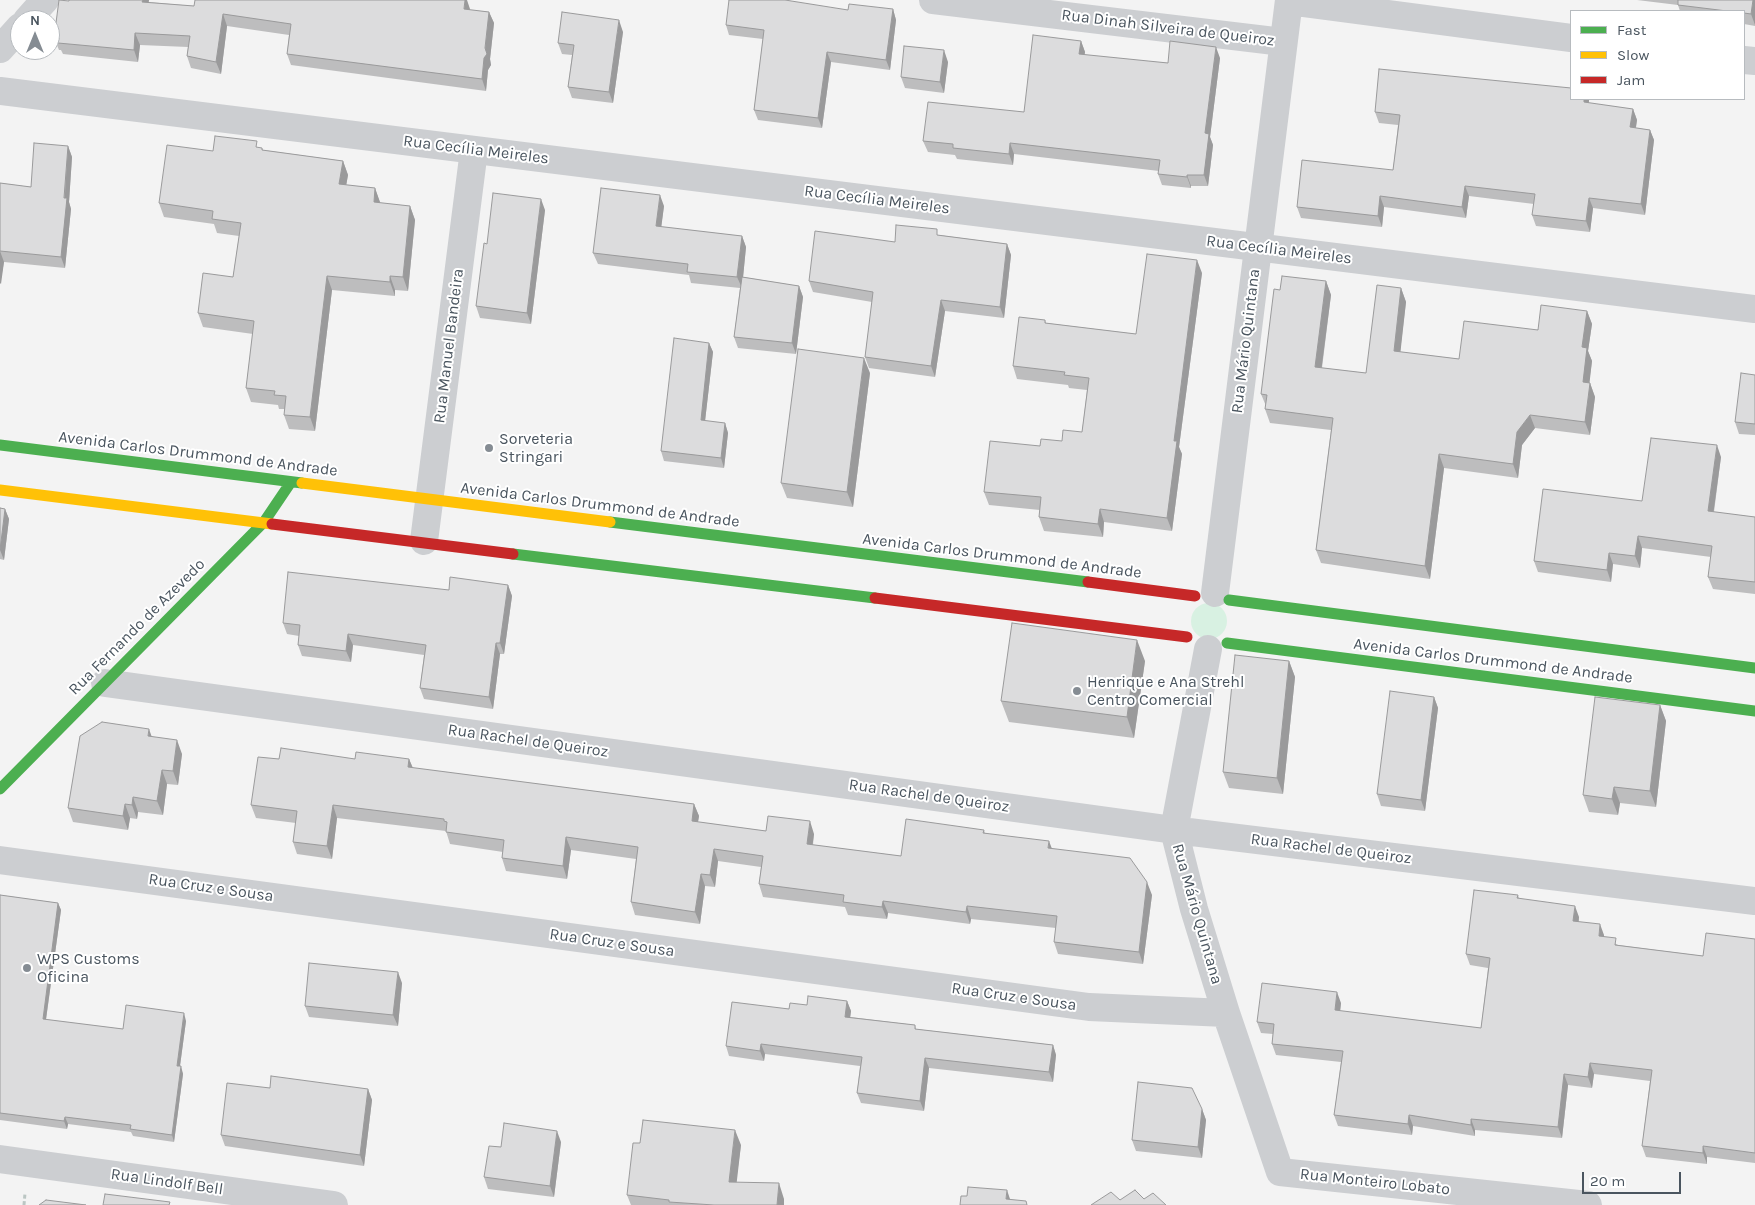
<!DOCTYPE html>
<meta charset="utf-8">
<style>
body{margin:0}
#map{position:relative;width:1755px;height:1205px;overflow:hidden;background:#f3f3f3;font-family:Karla,sans-serif}
canvas{display:block}
.legend{position:absolute;left:1570px;top:10px;width:175px;height:90px;box-sizing:border-box;background:#fff;border:1px solid #b7bbbf;margin:0;padding:6px 9px;list-style:none;font-size:15px;color:#4a555f}
.legend li{display:flex;align-items:center;gap:10px;height:25px}
.legend b{width:25px;border:1px solid #b7bbbf}
.north{position:absolute;left:10px;top:10px;width:50px;height:50px;box-sizing:border-box;background:#fff;border:1px solid #b7bbbf;border-radius:50%;rotate:0deg;font-size:14px;font-weight:700;line-height:20px;text-align:center;color:#4a555f}
.north::after{content:'';display:block;margin:auto;width:18px;height:22px;background:#858c93;clip-path:polygon(50% 0,100% 100%,50% 72%,0 100%)}
.scale{position:absolute;left:1582px;top:1172px;width:99px;height:22px;box-sizing:border-box;border:2px solid #4a555f;border-top:0;padding-left:6px;font-size:15px;line-height:18px;white-space:nowrap;color:#4a555f;-webkit-text-stroke:4px #fff;paint-order:stroke}
</style>
<div id="map">
<canvas width="1755" height="1205"></canvas>
<ul class="legend">
<li><b style="height:6px;background:#4caf50"></b>Fast</li>
<li><b style="height:6px;background:#ffc107"></b>Slow</li>
<li><b style="height:6px;background:#c62828"></b>Jam</li>
</ul>
<div class="north">N</div>
<div class="scale">20 m</div>
</div>
<script>
const context = document.querySelector('canvas').getContext('2d');
context.lineJoin = 'round';
function paint(path, color) { context.fillStyle = color; context.fill(path, 'evenodd'); }
const toPath = rows => new Path2D(rows.map(r => 'M' + r).join(''));
function strokePath(path, color, width, dash) { context.strokeStyle = color; context.lineWidth = width; context.lineCap = dash ? 'butt' : 'round'; context.setLineDash(dash || []); context.stroke(path); }
function label(font, color, halo, rows, align = 'center') {
  context.font = font + ' Karla,sans-serif'; context.lineWidth = 4; context.setLineDash([]); context.textBaseline = 'middle'; context.strokeStyle = halo; context.fillStyle = color; for (const [text, x, y, turn = 0] of rows) {
    context.save(); context.translate(x, y); context.rotate((+turn || 0) * Math.PI / 180); context.textAlign = isNaN(turn) ? turn : align; if (halo) context.strokeText(text, 0, 0); context.fillText(text, 0, 0); context.restore();
  }
}
const green = toPath([
 '1191 621a18 18 0 1 1 36 0a18 18 0 1 1-36 0Z'
]);
const path = toPath([
 [24,1205,25,1193]
]);
const street = toPath([
 [933,0,1283,42],
 [1289,1,1571,38],
 [27,20,45,0],
 [0,49,20,27],
 [1744,60,1755,61],
 [0,91,1755,309],
 [424,541,474,150],
 [1215,593,1289,0],
 [1208,649,1174,830,1194,909,1226,1013,1280,1172,1588,1205],
 [105,683,1174,830,1755,901],
 [0,860,1089,1007,1226,1013],
 [0,1159,334,1205]
]);
const fast = toPath([
 [0,445,302,483],
 [610,522,1088,582],
 [513,554,875,598],
 [1229,600,1755,668],
 [1227,643,1755,711],
 [0,789,264,522,291,482]
]);
const slow = toPath([
 [302,483,610,522],
 [0,490,272,524]
]);
const jam = toPath([
 [272,524,513,554],
 [1088,582,1195,596],
 [875,598,1187,637]
]);
const wall = toPath([
 [69,0,149,0,148,2,194,6,470,9,470,10,489,12,494,23,490,59,491,65,488,70,486,91,291,65,287,54,289,35,227,26,221,74,191,68,187,56,188,47,140,45,138,62,63,54,61,50,59,50,54,38],
 [1637,0,1755,0,1755,26,1744,24,1744,11,1680,11,1678,5],
 [893,9,896,20,890,70,831,62,822,128,758,120,754,110,763,39,729,35,726,25,848,10],
 [623,32,613,103,572,98,568,87,572,55,562,54,558,43],
 [1081,41,1085,52,1084,55,1168,63,1220,58,1210,137,1213,145,1208,186,1191,186,1191,188,1162,185,1158,174,1159,171,1014,154,1013,165,957,159,955,155,928,152,923,141,1024,112],
 [948,62,944,93,905,88,901,77],
 [1589,100,1589,103,1633,109,1637,120,1636,128,1650,130,1654,140,1645,215,1593,208,1590,232,1536,226,1532,215,1534,204,1469,196,1466,218,1384,207,1382,227,1301,218,1297,207,1393,170,1398,125,1379,123,1375,112],
 [68,146,72,157,69,202,71,209,65,268,4,262,0,284,0,183,31,187],
 [259,148,262,148,263,150,343,161,348,175,346,185,375,188,380,203,410,206,415,220,408,291,395,290,395,296,332,290,315,431,289,429,284,415,285,409,279,409,278,405,251,402,246,388,253,334,203,327,198,313,233,277,239,236,217,233,214,224,164,217,159,203,213,151],
 [664,206,661,227,742,236,746,247,743,277,799,286,803,297,796,354,738,348,734,337,740,288,691,283,689,275,598,264,593,253],
 [545,210,531,324,480,318,476,306,487,244],
 [939,235,1007,244,1011,255,1004,318,945,311,935,377,869,368,865,357,872,302,813,292,809,281,895,242],
 [1202,273,1179,447,1182,454,1172,531,1104,522,1103,537,1044,531,1039,517,1040,510,989,505,984,492,1040,446,1062,441,1082,432,1087,390,1069,388,1068,385,1017,379,1013,366,1045,320,1046,323,1136,334],
 [1326,281,1331,295,1322,368,1366,373,1401,288,1406,302,1400,352,1459,359,1587,311,1592,324,1588,351,1592,361,1589,383,1590,383,1595,397,1590,435,1535,428,1522,445,1518,478,1444,468,1430,579,1321,563,1316,550,1331,430,1270,423,1265,409,1266,406,1261,394,1280,290],
 [709,343,713,352,705,421,725,423,728,433,724,468,664,461,661,451],
 [870,373,853,507,787,498,781,483],
 [1755,375,1755,435,1739,434,1735,422],
 [1721,457,1714,512,1755,517,1755,594,1713,589,1708,577,1711,557,1642,548,1640,568,1613,564,1611,582,1538,572,1534,561],
 [0,508,5,509,9,519,4,560,0,559],
 [508,585,512,596,504,654,500,654,493,709,424,699,420,688,424,655,353,645,351,662,302,656,298,645,299,636,287,634,283,623,449,590],
 [1145,661,1134,738,1009,722,1001,701],
 [1289,661,1295,677,1283,794,1229,788,1223,772],
 [1434,697,1438,708,1425,811,1381,806,1377,794],
 [1660,705,1666,721,1656,807,1620,803,1618,815,1589,812,1583,795],
 [152,737,182,754,178,785,167,784,163,815,138,812,137,819,130,818,128,830,73,822,68,808],
 [279,759,409,759,413,768,694,804,699,816,698,822,766,831,814,834,813,845,901,856,984,830,985,833,1052,849,1152,895,1143,964,1058,954,1054,942,1056,928,971,919,970,924,888,913,887,919,848,915,845,907,763,897,759,884,761,867,718,861,715,887,705,886,700,924,635,915,631,902,636,859,571,850,567,879,506,871,502,858,503,852,450,844,446,831,337,818,332,859,297,854,293,842,296,823,256,818,251,805],
 [0,895,58,903,61,910,46,1020,123,1029,186,1021,180,1066,183,1074,174,1142,133,1136,131,1132,68,1124,67,1129,0,1120],
 [1518,895,1519,898,1579,917,1579,922,1604,935,1604,937,1618,945,1703,956,1755,939,1755,1163,1707,1157,1707,1164,1646,1157,1642,1146,1650,1081,1594,1074,1592,1088,1568,1085,1562,1138,1475,1130,1475,1136,1413,1126,1412,1135,1338,1126,1334,1115,1341,1062,1276,1055,1272,1044,1273,1034,1261,1033,1257,1022,1341,1003,1340,1011,1481,1028,1488,968,1470,965,1466,954],
 [402,983,398,1026,309,1017,305,1006],
 [847,1001,851,1011,850,1017,915,1025,916,1029,1053,1045,1056,1055,1053,1082,929,1068,924,1111,861,1103,857,1093,860,1066,765,1054,764,1061,729,1056,726,1046,807,1005],
 [270,1088,368,1089,372,1100,364,1166,225,1146,221,1135],
 [1202,1109,1206,1120,1202,1158,1136,1151,1132,1140],
 [561,1142,554,1197,488,1189,484,1177,501,1147],
 [741,1145,736,1182,784,1199,784,1205,631,1205,627,1195]
]);
const shadedWall = toPath([
 [143,0,149,0,147,14,142,2],
 [465,0,467,0,470,9,469,21,464,9],
 [1753,0,1755,0,1755,25,1751,14],
 [893,9,896,20,890,70,886,60],
 [489,12,494,23,490,59,491,65,488,70,486,91,482,79],
 [223,14,227,26,221,74,216,62],
 [619,20,623,32,613,103,609,92],
 [135,33,140,45,138,62,134,50],
 [1081,41,1085,52,1083,66,1079,54],
 [1216,47,1220,58,1210,137,1213,145,1208,186,1204,175,1205,133],
 [944,50,948,62,944,93,940,82],
 [827,52,831,62,822,128,818,118],
 [1584,99,1589,99,1589,100,1588,113,1584,102],
 [1633,109,1637,120,1634,138,1630,127],
 [1650,130,1654,140,1645,215,1641,204],
 [1010,143,1014,154,1013,165,1009,154],
 [68,146,72,157,69,202,71,209,65,268,61,257],
 [343,161,348,175,344,198,339,184],
 [1187,175,1191,186,1191,188,1187,177],
 [1465,186,1469,196,1466,218,1462,207],
 [375,188,380,202,379,216,374,202],
 [660,195,664,206,660,237,656,226],
 [1380,196,1384,207,1382,227,1378,216],
 [1589,198,1593,208,1590,232,1586,221],
 [541,199,545,210,531,324,527,313],
 [410,206,415,220,408,291,403,277],
 [742,236,746,247,742,288,737,277],
 [1007,244,1011,255,1004,318,1000,307],
 [0,251,4,262,1,284,0,283],
 [1197,260,1202,273,1179,447,1182,454,1172,531,1167,518,1174,441],
 [327,276,332,290,315,431,310,417],
 [390,276,395,290,395,296,390,282],
 [1326,281,1331,295,1320,380,1315,367],
 [799,286,803,297,796,354,792,343],
 [1401,288,1406,302,1399,365,1394,351],
 [941,300,945,311,935,377,931,366],
 [1587,311,1592,324,1588,351,1592,361,1588,396,1583,382,1582,347],
 [709,343,713,352,704,430,701,420],
 [864,358,870,373,853,507,847,492],
 [1590,383,1595,397,1590,435,1585,422],
 [1530,415,1535,428,1522,445,1518,478,1513,464,1517,432],
 [725,423,728,433,724,468,721,458],
 [1717,445,1721,457,1712,523,1708,511],
 [1439,454,1444,468,1430,579,1425,566],
 [5,509,9,519,4,560,0,550],
 [1100,509,1104,522,1103,537,1098,524],
 [1638,536,1642,548,1640,568,1635,556],
 [1609,553,1613,564,1611,582,1607,570],
 [508,585,512,596,504,654,500,643],
 [348,634,353,645,351,662,346,651],
 [1137,640,1145,661,1134,738,1127,717],
 [496,643,500,654,493,709,489,697],
 [1289,661,1295,677,1283,794,1277,778],
 [1434,697,1438,708,1425,811,1421,800],
 [1660,705,1666,721,1656,807,1650,791],
 [149,729,154,743,148,736],
 [177,740,182,754,178,785,173,771],
 [409,759,414,771,408,767],
 [162,770,167,784,163,815,157,801],
 [1614,787,1620,803,1618,815,1612,799],
 [133,797,138,812,137,819,132,805],
 [125,804,130,818,128,830,123,816],
 [694,804,699,816,696,833,692,821],
 [333,805,337,818,332,859,327,846],
 [810,821,814,834,811,856,807,844],
 [566,837,571,850,567,879,563,866],
 [1049,841,1054,854,1048,848],
 [714,849,718,861,715,887,710,875],
 [701,874,705,886,700,924,695,912],
 [1147,882,1152,895,1143,964,1139,952],
 [883,901,888,913,887,919,882,907],
 [58,903,61,910,45,1026,43,1019],
 [967,906,971,919,970,924,966,912],
 [1575,906,1579,917,1577,932,1573,921],
 [1600,924,1604,935,1603,947,1599,936],
 [398,972,402,983,398,1026,393,1015],
 [1337,992,1341,1003,1339,1021,1335,1010],
 [847,1001,851,1011,849,1027,845,1017],
 [184,1013,186,1021,179,1073,177,1066],
 [761,1044,765,1054,764,1061,760,1051],
 [1053,1045,1056,1055,1053,1082,1049,1072],
 [925,1058,929,1068,924,1111,920,1101],
 [1590,1063,1594,1074,1592,1088,1588,1077],
 [181,1066,183,1074,174,1142,172,1135],
 [1564,1074,1568,1085,1562,1138,1558,1127],
 [368,1089,372,1100,364,1166,360,1155],
 [1202,1109,1206,1120,1202,1158,1198,1147],
 [1409,1115,1413,1126,1412,1135,1408,1124],
 [65,1117,68,1124,67,1129,64,1121],
 [1471,1119,1475,1130,1475,1136,1471,1125],
 [735,1130,741,1145,735,1197,729,1182],
 [557,1131,561,1142,554,1197,550,1186],
 [1703,1146,1707,1157,1707,1164,1703,1153],
 [779,1183,784,1199,784,1205,777,1205],
 [1007,1190,1011,1202,1006,1199]
]);
const building = toPath([
 [59,0,69,1,69,0,143,0,142,2,194,6,195,0,465,0,464,9,489,12,485,48,487,54,484,58,482,79,287,54,291,24,223,14,216,62,187,56,190,36,135,33,134,50,58,43,59,38,54,38,59,0],
 [729,0,785,0,848,10,849,4,893,9,886,60,827,52,818,118,754,110,764,30,726,25,729,0],
 [1678,0,1753,0,1751,14,1744,13,1744,11,1727,11,1678,5,1678,0],
 [562,12,619,20,609,92,568,87,574,45,558,43,562,12],
 [1033,35,1081,41,1079,54,1168,63,1170,41,1216,47,1205,133,1209,134,1204,175,1187,175,1187,177,1158,174,1160,160,1010,143,1009,154,953,148,953,144,923,141,928,102,1024,112,1033,35],
 [904,46,944,50,940,82,901,77,904,46],
 [1379,69,1571,88,1571,99,1584,99,1584,102,1633,109,1630,127,1650,130,1641,204,1589,198,1586,221,1532,215,1535,194,1465,186,1462,207,1380,196,1378,216,1297,207,1302,160,1393,170,1400,115,1375,112,1379,69],
 [215,136,257,141,256,147,262,148,262,150,343,161,339,184,375,188,374,202,410,206,403,277,390,276,390,282,327,276,310,417,284,415,286,396,274,395,275,391,246,388,254,321,198,313,203,273,233,277,241,223,212,219,213,211,159,203,167,145,213,151,215,136],
 [34,143,68,146,64,198,67,198,61,257,0,251,0,183,31,187,34,143],
 [601,188,660,195,656,226,742,236,737,277,687,272,688,264,593,253,601,188],
 [493,193,541,199,527,313,476,306,484,243,487,244,493,193],
 [896,225,937,229,937,235,1007,244,1000,307,941,300,931,366,865,357,873,292,809,281,815,231,895,242,896,225],
 [1147,254,1197,260,1174,441,1177,441,1167,518,1100,509,1098,524,1039,517,1041,497,984,492,990,441,1040,446,1041,439,1062,441,1063,430,1082,432,1089,378,1064,375,1065,372,1013,366,1019,317,1045,320,1045,323,1136,334,1147,254],
 [1282,276,1326,281,1315,367,1366,373,1377,285,1401,288,1394,351,1459,359,1464,321,1538,330,1541,305,1587,311,1582,347,1587,348,1583,382,1590,383,1585,422,1530,415,1517,432,1513,464,1439,454,1425,566,1316,550,1333,418,1265,409,1267,395,1261,394,1274,289,1280,290,1282,276],
 [742,277,799,286,792,343,734,337,742,277],
 [674,338,709,343,701,420,725,423,721,458,661,451,674,338],
 [798,349,864,358,847,492,781,483,798,349],
 [1741,373,1755,375,1755,424,1735,422,1741,373],
 [1651,438,1717,445,1708,511,1755,517,1755,582,1708,577,1712,546,1638,536,1635,556,1609,553,1607,570,1534,561,1543,489,1642,501,1651,438],
 [0,508,5,509,0,550,0,508],
 [288,572,449,590,450,577,508,585,500,643,496,643,489,697,420,688,426,645,348,634,346,651,298,645,300,625,283,623,288,572],
 [1012,623,1137,640,1127,717,1001,701,1012,623],
 [1235,655,1289,661,1277,778,1223,772,1235,655],
 [1390,691,1434,697,1421,800,1377,794,1390,691],
 [1595,697,1660,705,1650,791,1614,787,1612,799,1583,795,1595,697],
 [102,722,149,729,148,736,177,740,173,771,162,770,157,801,133,797,132,805,125,804,123,816,68,808,80,736,102,722],
 [281,748,355,759,356,752,409,759,408,767,694,804,692,821,766,831,768,816,810,821,807,844,901,856,906,819,984,830,983,833,1049,841,1048,848,1130,858,1147,882,1139,952,1054,942,1057,916,967,906,966,912,883,901,882,907,843,902,844,895,759,884,763,856,714,849,710,875,701,874,695,912,631,902,638,847,566,837,563,866,502,858,504,840,446,832,447,822,444,821,444,819,333,805,327,846,293,842,297,811,251,805,258,757,279,759,281,748],
 [1474,890,1518,895,1517,898,1575,906,1573,921,1600,924,1599,936,1616,938,1615,945,1703,956,1706,933,1755,939,1755,1153,1703,1146,1703,1153,1642,1146,1652,1070,1590,1063,1588,1077,1564,1074,1558,1127,1471,1119,1471,1125,1409,1115,1408,1124,1334,1115,1343,1051,1272,1044,1274,1024,1257,1022,1262,983,1337,992,1335,1010,1481,1028,1490,958,1466,954,1474,890],
 [0,895,58,903,43,1019,123,1029,126,1005,184,1013,177,1066,181,1066,172,1135,130,1129,131,1125,65,1117,64,1121,0,1113,0,895],
 [309,963,398,972,393,1015,305,1006,309,963],
 [808,996,847,1001,845,1017,915,1025,915,1029,1053,1045,1049,1072,925,1058,920,1101,857,1093,862,1057,761,1044,760,1051,726,1046,732,1002,789,1009,790,1003,807,1005,808,996],
 [271,1076,368,1089,360,1155,221,1135,227,1083,270,1088,271,1076],
 [1138,1082,1192,1088,1202,1109,1198,1147,1132,1140,1138,1082],
 [643,1120,735,1130,729,1182,779,1183,777,1205,714,1205,669,1202,669,1200,627,1195,633,1143,640,1143,643,1120],
 [504,1123,557,1131,550,1186,484,1177,489,1146,501,1147,504,1123],
 [968,1187,1007,1190,1006,1199,1026,1201,1027,1205,960,1205,961,1196,967,1196,968,1187],
 [1135,1190,1144,1199,1153,1193,1166,1205,1091,1205,1111,1192,1120,1200,1135,1190],
 [105,1194,170,1202,169,1205,103,1205,105,1194],
 [46,1200,86,1205,39,1205,46,1200]
]);
const markers = [
 [489,448,5,"#858c93"],
 [1077,691,5,"#858c93"],
 [27,968,5,"#858c93"]
];
const streetNames = [
 ["Rua Dinah Silveira de Queiroz",1168,28,7],
 ["Rua Cecília Meireles",476,150,7],
 ["Rua Cecília Meireles",877,200,7],
 ["Rua Cecília Meireles",1279,250,7],
 ["Rua Mário Quintana",1246,341,-83],
 ["Rua Manuel Bandeira",449,346,-83],
 ["Avenida Carlos Drummond de Andrade",198,454,7],
 ["Avenida Carlos Drummond de Andrade",600,505,7],
 ["Avenida Carlos Drummond de Andrade",1002,556,7],
 ["Rua Fernando de Azevedo",137,627,-45],
 ["Avenida Carlos Drummond de Andrade",1493,661,7],
 ["Rua Rachel de Queiroz",528,741,8],
 ["Rua Rachel de Queiroz",929,796,8],
 ["Rua Rachel de Queiroz",1331,849,7],
 ["Rua Cruz e Sousa",211,888,8],
 ["Rua Mário Quintana",1197,914,74],
 ["Rua Cruz e Sousa",612,943,8],
 ["Rua Cruz e Sousa",1014,997,8],
 ["Rua Lindolf Bell",167,1182,8],
 ["Rua Monteiro Lobato",1375,1182,6]
];
const poiNames = [
 ["Sorveteria",499,439],
 ["Stringari",499,457],
 ["Henrique e Ana Strehl",1087,682],
 ["Centro Comercial",1087,700],
 ["WPS Customs",37,959],
 ["Oficina",37,977]
];
paint(green, '#d8f1e2');
strokePath(path, '#bbc6c3', 3, [4, 2.5]);
strokePath(street, '#ccced1', 28);
strokePath(fast, '#4caf50', 11);
strokePath(slow, '#ffc107', 11);
strokePath(jam, '#c62828', 11);
paint(wall, '#bdbdbe');
paint(shadedWall, '#9a9a9b');
paint(building, '#dcdcdd');
strokePath(building, '#9a9a9b', 1);
for (const [x, y, r, color] of markers) { const dot = new Path2D(); dot.arc(x, y, r, 0, 2 * Math.PI); context.fillStyle = color; context.fill(dot); strokePath(dot, '#fff', 2); }
label('16px', '#4a555f', '#fff', streetNames);
label('16px', '#4a555f', '#fff', poiNames, 'left');
</script>
